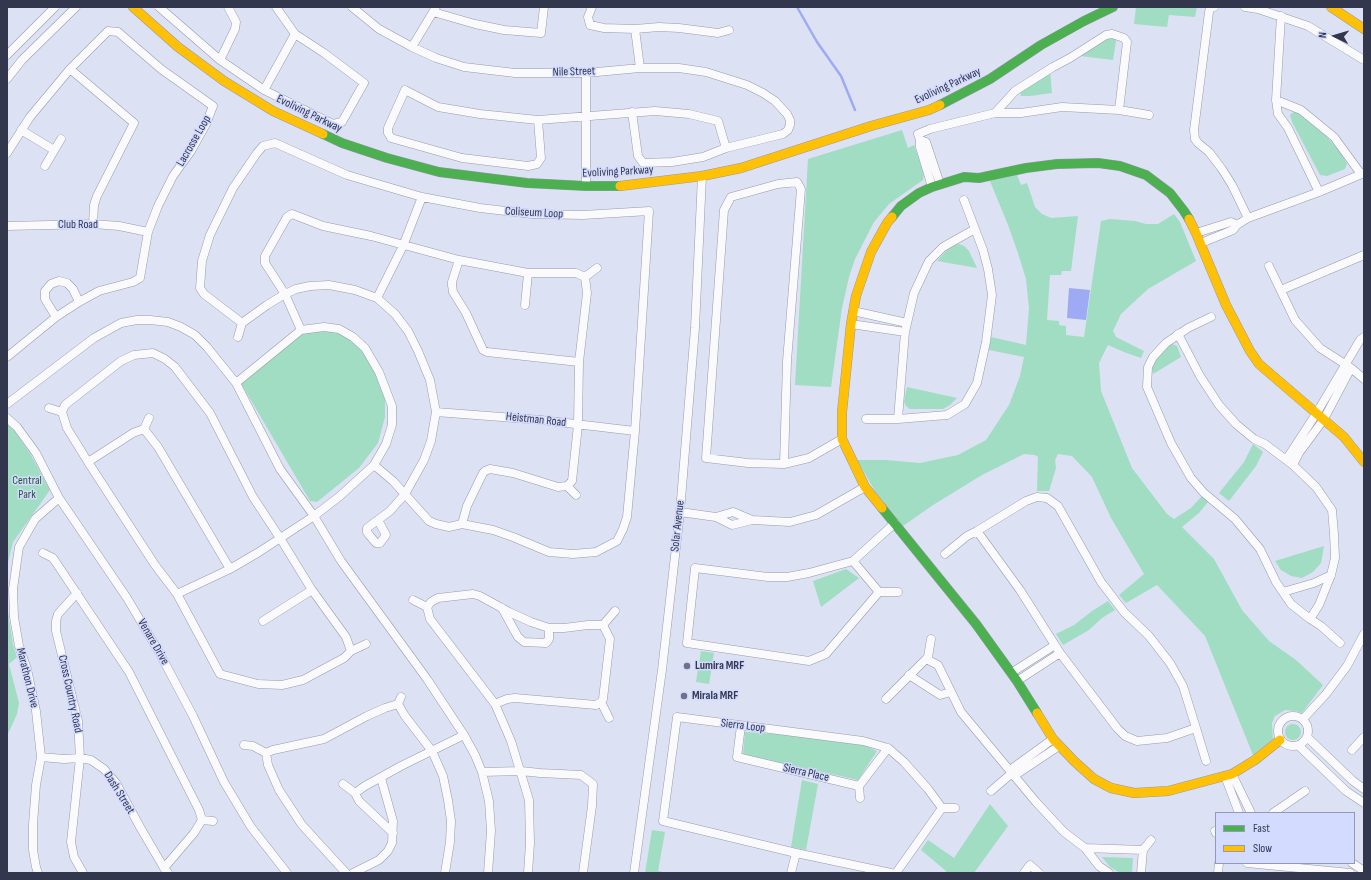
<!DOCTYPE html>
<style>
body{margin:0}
#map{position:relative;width:1371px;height:880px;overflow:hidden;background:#dde1f4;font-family:"Sofia Sans Condensed",sans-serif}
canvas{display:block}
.frame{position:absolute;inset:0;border:8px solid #32374e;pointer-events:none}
.legend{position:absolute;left:1215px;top:812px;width:140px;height:52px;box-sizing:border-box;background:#d3dbfe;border:1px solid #9399b8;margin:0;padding:5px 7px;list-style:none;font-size:12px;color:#32374e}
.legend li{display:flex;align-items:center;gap:8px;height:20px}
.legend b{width:20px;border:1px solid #9399b8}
.north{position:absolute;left:1315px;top:16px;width:40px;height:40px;-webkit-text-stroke:3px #d3dbfe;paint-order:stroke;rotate:275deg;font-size:11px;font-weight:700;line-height:16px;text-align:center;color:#32374e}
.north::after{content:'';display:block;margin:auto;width:14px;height:18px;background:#32374e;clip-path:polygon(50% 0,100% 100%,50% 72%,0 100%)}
</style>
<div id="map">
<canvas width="1371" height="880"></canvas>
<div class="frame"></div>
<ul class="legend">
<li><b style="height:5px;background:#4caf50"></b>Fast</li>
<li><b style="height:5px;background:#ffc107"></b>Slow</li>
</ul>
<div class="north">N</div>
</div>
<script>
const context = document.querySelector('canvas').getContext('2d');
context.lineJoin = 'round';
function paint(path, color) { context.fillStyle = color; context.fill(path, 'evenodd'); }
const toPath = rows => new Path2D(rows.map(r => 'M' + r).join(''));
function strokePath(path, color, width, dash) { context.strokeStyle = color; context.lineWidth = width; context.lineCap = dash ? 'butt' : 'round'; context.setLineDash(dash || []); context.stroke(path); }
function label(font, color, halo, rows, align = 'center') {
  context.font = font + ' "Sofia Sans Condensed",sans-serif'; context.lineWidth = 3; context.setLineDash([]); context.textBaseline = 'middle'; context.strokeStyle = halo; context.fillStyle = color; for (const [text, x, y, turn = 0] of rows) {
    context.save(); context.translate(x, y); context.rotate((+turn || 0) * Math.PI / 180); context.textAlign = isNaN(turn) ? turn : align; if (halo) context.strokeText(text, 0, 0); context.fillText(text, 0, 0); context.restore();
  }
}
const green = toPath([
 [1136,7,1197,7,1195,17,1169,15,1167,27,1134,24],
 [1106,37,1114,37,1116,41,1113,60,1072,55],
 [1050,70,1052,93,1030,96,1021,96,1020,92],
 [1295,111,1326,136,1341,153,1347,164,1345,169,1327,176,1320,175,1292,122,1290,115],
 [902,130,908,148,914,145,924,173,923,180,889,204,874,222,855,259,849,277,842,308,831,387,795,385,808,159],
 [1017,175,1021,185,1027,183,1035,207,1042,214,1051,218,1078,216,1071,271,1062,271,1061,275,1050,275,1047,320,1059,321,1059,325,1066,326,1066,335,1084,337,1101,221,1110,219,1135,221,1146,224,1158,224,1174,214,1180,222,1196,261,1148,289,1121,314,1113,331,1116,337,1144,351,1141,358,1124,352,1108,345,1099,363,1101,391,1132,468,1167,514,1174,519,1191,508,1202,496,1208,502,1199,513,1182,527,1214,559,1242,610,1269,641,1296,660,1323,685,1302,713,1296,711,1285,710,1275,716,1272,723,1273,739,1253,755,1205,636,1157,585,1126,603,1119,595,1144,574,1111,518,1092,477,1072,456,1058,454,1055,460,1056,468,1049,491,1037,491,1038,457,1035,455,1024,454,982,475,933,505,903,526,875,491,857,460,886,460,920,463,958,455,986,440,1009,405,1020,376,1024,357,989,350,991,337,1026,345,1029,308,1026,279,1018,253,1008,225,990,181],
 [959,244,964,246,969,251,977,268,937,261,947,250,955,245],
 [324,329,339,332,364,351,375,369,385,398,385,417,378,443,359,468,317,502,310,501,242,385,242,381,302,332],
 [1170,343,1177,346,1181,357,1153,374,1152,369,1153,363],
 [907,387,957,398,950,405,943,409,910,409,906,406,904,402],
 [7,423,13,429,31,455,50,490,13,542,7,567],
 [1253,444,1263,452,1256,466,1229,501,1219,493,1244,462],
 [1324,546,1321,563,1313,572,1302,578,1291,576,1281,570,1275,561],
 [846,569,859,578,821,607,813,581],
 [1108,601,1115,610,1102,618,1089,630,1063,645,1056,634,1074,625,1092,611],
 [7,605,13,645,17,657,9,664,19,703,17,714,7,736],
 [701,651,714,653,709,684,696,682],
 '1285 732a8 8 0 1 1 16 0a8 8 0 1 1-16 0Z',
 [745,732,803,736,862,744,877,751,858,780,743,754],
 [802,780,818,784,806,850,791,847],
 [990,804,1008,826,974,873,945,873,946,871,921,850,928,840,954,858],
 [652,830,665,832,658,871,668,873,645,873],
 [1102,857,1133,858,1132,873,1120,873,1110,867]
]);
const water = toPath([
 [1069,288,1090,290,1086,320,1067,318]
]);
const stream = toPath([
 [797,7,817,42,841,76,855,110]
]);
const street = toPath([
 [159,7,220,60,264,90,333,124,342,122,364,83,324,53,295,34,276,7],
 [352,7,379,29,412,47,436,58,464,67,515,73,586,73,640,68,679,68,706,72,747,85,763,93,775,101,787,114,790,120,790,125,788,130,783,134,726,148,703,157,672,162,643,163,638,156,632,112],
 [592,7,588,17,590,25,604,28,635,29,659,27,679,28,718,33,729,30],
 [1214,7,1210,8,1209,12,1194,130,1195,139,1198,143,1209,152,1222,169,1232,185,1248,218],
 [1245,7,1258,9,1308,26,1364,60],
 [433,12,475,24,504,30,541,33,544,7],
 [1281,16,1276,100,1278,114,1288,128,1319,192],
 [635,29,640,68],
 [412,47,436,7],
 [7,55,55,7],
 [220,60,235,29,236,22,228,7],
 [70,69,134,123,97,196,94,205,93,224],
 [7,79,22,60,76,7],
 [264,90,295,34],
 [1276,100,1301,110,1334,137,1361,174],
 [995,113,1015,91,1053,67,1070,58,1106,35,1112,34,1124,38,1127,42,1119,110],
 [538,120,541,158,537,164,528,166,462,158,391,138,388,133,388,128,405,90,438,107,480,114,538,120,655,111,689,114,718,121,726,148],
 [21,130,54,150],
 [920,140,926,142,940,184],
 [7,153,30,117,70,69,108,31,118,32,161,69,213,106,206,124,191,151,173,176,158,206,148,232,140,278,133,282,99,291,79,302,56,317,7,357],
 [45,166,61,139],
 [586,186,586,73],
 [932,187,920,147,920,140,918,134,930,129,995,113,1021,113,1062,107,1119,110,1149,115],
 [7,226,93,224,119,226,148,232],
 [1196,233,1231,222,1237,225],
 [1201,243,1233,230,1237,225,1248,218,1319,192,1364,173],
 [459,260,452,282,452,285,453,292,466,313,483,350,487,352,579,362],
 [1269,266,1295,320,1320,348,1351,368,1364,379],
 [585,277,597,268],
 [1281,290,1364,255],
 [377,298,403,246,422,197],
 [525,305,528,273],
 [853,311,907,323],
 [56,317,45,299,45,291,51,284,59,281,67,283,73,289,79,302],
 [1211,317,1188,328,1166,343,1153,357,1148,367,1147,387,1171,443,1191,478,1204,493,1235,519,1260,549,1276,582,1291,604,1310,619,1321,626,1340,643],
 [242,323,204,294,200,288,202,261,210,235,233,188,257,153,263,146,275,143,347,175,422,197,480,208,532,214,583,215,649,211,635,431,627,517,623,529,617,541,596,552,573,554,549,552,513,537,493,530,462,524,449,527,436,524,429,521,393,481,374,465],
 [851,324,905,332],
 [301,330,285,294,265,263,265,256,287,217,292,214,323,226,371,236,459,260,528,273,576,273,585,277],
 [1178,334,1200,376,1219,405,1236,424,1254,439,1265,444,1293,465,1316,487,1332,510,1334,534,1335,558,1331,575,1319,605,1310,619],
 [238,337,242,323,267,305,285,294,296,289,310,286,329,285,355,290,377,298,395,314,408,331,418,351,430,380,436,412,431,441,424,460,405,494,390,511,367,528,367,532,370,536,376,543,380,543,386,535,378,520],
 [7,404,94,338,121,323,137,320,150,320,168,322,181,327,195,335,207,347,236,383,280,469,314,516,341,561,427,679,464,735,475,755,482,772,489,801,491,831,488,873],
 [49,408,62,412],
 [436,412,541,420,635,431],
 [7,418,17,427,36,453,59,498,127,598,159,652,193,716,224,782,251,827,287,873],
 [866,419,898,419,947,415,965,404,977,383,986,342,992,295,988,269,983,250,964,200],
 [898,419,905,332,914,293,929,261,943,247,975,229],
 [144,429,149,418],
 [1286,460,1316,414,1360,340,1364,337],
 [88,462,133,433,144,429,158,447,230,569],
 [784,464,787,361,801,189,797,182,778,184,731,197,724,210,706,458,748,463,784,464,809,458,842,439],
 [1293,465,1299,453,1324,419,1351,368],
 [567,486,576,495],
 [1037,497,1047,498,1058,506,1101,582,1124,612,1149,636,1170,663,1183,686,1196,728,1167,738,1137,741,1125,736,1117,728,1060,653,1020,590,977,531,1026,501,1037,497],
 [680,512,716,517,732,525,752,520],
 [716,517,733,512,752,520,790,522,816,515,865,487],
 [895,523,853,561,809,573,787,577,768,577,695,568,687,643,809,661,826,654,879,592,898,592],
 [462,524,467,506,483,473,485,471,490,469,513,473,558,487,567,486,572,481,578,425,579,362,587,293,585,277],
 [43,553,53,558,129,672,199,810,202,820,194,833,164,868],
 [945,554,967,536,977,531],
 [853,561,879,592],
 [1283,592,1314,583,1331,575],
 [77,593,58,614,56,621,56,631,78,721,80,758,71,842,74,857,83,873],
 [177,594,230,569,259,552,314,516,340,496,374,465,386,444,392,425,392,406,379,372,365,348,353,337,339,329,324,327,301,330,236,383],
 [413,600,427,607],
 [427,607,430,619,495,704,511,741,529,800,530,843,528,873],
 [427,607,431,602,438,598,473,594,480,596,509,612,531,622,549,628,564,628,588,625,603,625],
 [502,608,518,637,524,642,546,643,549,639,549,628],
 [263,621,312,590],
 [603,625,615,611],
 [351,651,346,637,312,590,280,538,253,497,210,413,175,367,165,359,153,353,134,355,121,361,65,405,62,412,67,428,88,462,155,565,177,594,220,674,258,684,282,685,303,680,344,658,351,651,366,644],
 [926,659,938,665,961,712,1036,802,1064,832,1085,848,1143,850],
 [1011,673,1055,645],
 [909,675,940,695,951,692],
 [1017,681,1060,653],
 [886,699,928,657,931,639],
 [601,702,609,718],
 [398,704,405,716,432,751,443,776,448,800,451,821,450,842,445,873],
 [495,704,507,699,515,698,596,705,601,702,603,699,610,639,603,625],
 '1278 731a15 15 0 1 1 30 0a15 15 0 1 1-30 0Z',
 [1303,719,1326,694,1347,666,1364,634],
 [741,726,737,757,859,786,888,748],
 [1196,728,1206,761],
 [1307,737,1353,781,1364,789],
 [244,745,253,746,266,753],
 [1299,746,1346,791,1364,803],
 [1352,750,1364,737],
 [266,753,273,750,324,739,367,716,385,708,398,704,401,697],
 [266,753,268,765,279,790,302,825,346,873],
 [41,757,64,759,80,758,91,760,104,769,116,783,140,827,164,868,168,873],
 [1010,770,1053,739],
 [482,772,521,771,540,773,581,775,593,784,592,806,583,873],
 [1232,774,1251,813],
 [1014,776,1059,746],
 [1225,776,1239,813],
 [343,784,355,793],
 [859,786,860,798],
 [991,791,1012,773],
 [942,808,955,808],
 [1273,813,1305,791],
 [202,820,213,821],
 [1215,831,1216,833],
 [393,833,359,801,355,793,365,786,401,766,464,735],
 [1085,848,1099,866,1109,873],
 [1247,863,1350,873],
 [1352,863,1364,871],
 [38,873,36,867,33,850,33,824,36,785,41,757,36,711,27,669,19,646,14,617,13,589,19,547,35,519,59,498],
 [353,873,379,860,388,851,392,843,393,821,381,778],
 [634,873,662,670,680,512,695,328,702,176],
 [791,873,796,853],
 [891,873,796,853,663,821,677,717,863,741,888,748,904,762,928,789,942,808],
 [896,873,942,808],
 [1024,873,1030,865,1039,873],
 [1141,873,1143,850,1151,840],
 [1218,873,1219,863]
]);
const fast = toPath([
 [940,105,990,79,1041,45,1084,21,1113,7],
 [323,134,342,143,387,158,439,172,527,183,586,186,620,186],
 [892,217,901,206,919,193,932,187,964,177,979,178,1026,168,1057,164,1098,163,1120,166,1146,175,1170,193,1184,211,1189,219],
 [882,508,976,624,1017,681,1037,713]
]);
const slow = toPath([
 [133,7,178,47,224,81,273,111,323,134],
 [1331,7,1364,29],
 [620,186,702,176,741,168,871,126,929,110,940,105],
 [1189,219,1196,233,1226,305,1250,351,1259,364,1344,437,1364,462],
 [882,508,865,487,842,439,842,412,851,324,856,296,871,252,887,223,892,217],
 [1037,713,1053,739,1074,761,1094,779,1111,788,1134,793,1168,791,1232,774,1255,760,1280,740]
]);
const markers = [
 [687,666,4,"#6e7288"],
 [684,696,4,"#6e7288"]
];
const streetNames = [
 ["Nile Street",574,72,-2],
 ["Evoliving Parkway",948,86,-25],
 ["Evoliving Parkway",309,114,26],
 ["Lacrosse Loop",194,141,-60],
 ["Evoliving Parkway",618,172,-3],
 ["Coliseum Loop",534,213,3],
 ["Club Road",78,225],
 ["Heistman Road",536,420,6],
 ["Solar Avenue",678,526,-84],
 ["Venare Drive",153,642,60],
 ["Marathon Drive",27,678,76],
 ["Cross Country Road",70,694,78],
 ["Sierra Loop",743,726,7],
 ["Sierra Place",806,773,13],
 ["Dash Street",119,793,58]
];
const parkNames = [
 ["Central",27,481],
 ["Park",27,495]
];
const poiNames = [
 ["Lumira MRF",695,666],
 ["Mirala MRF",692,696]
];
paint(green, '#a0ddc2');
paint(water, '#9eaaf3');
strokePath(stream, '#9eaaf3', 2.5);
strokePath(street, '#969aab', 9);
strokePath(fast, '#969aab', 10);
strokePath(slow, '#969aab', 10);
strokePath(street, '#fafafd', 8);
strokePath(fast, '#4caf50', 9);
strokePath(slow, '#ffc107', 9);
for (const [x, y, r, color] of markers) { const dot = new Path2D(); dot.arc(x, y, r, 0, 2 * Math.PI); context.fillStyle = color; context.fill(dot); strokePath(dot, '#d3dbfe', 1.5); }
label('12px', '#32374e', '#d3dbfe', streetNames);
label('12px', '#27553a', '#d3dbfe', parkNames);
label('bold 12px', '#32374e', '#d3dbfe', poiNames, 'left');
</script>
